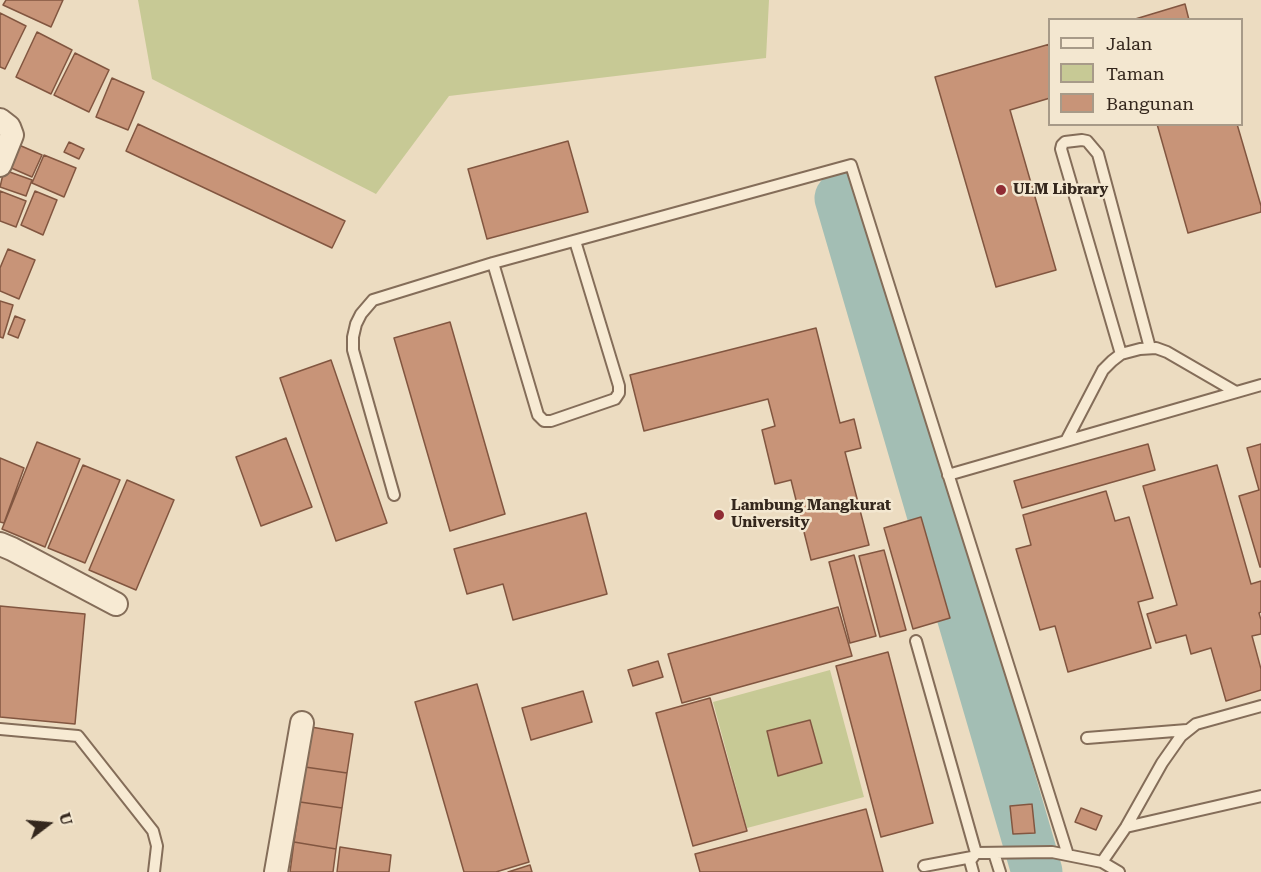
<!DOCTYPE html>
<style>
body{margin:0}
#map{position:relative;width:1261px;height:872px;overflow:hidden;background:#ecdcc1;font-family:"Roboto Serif",serif}
canvas{display:block}
.legend{position:absolute;left:1048px;top:18px;width:195px;height:108px;box-sizing:border-box;background:#f3e7d0;border:2px solid #a79a88;margin:0;padding:8px 10px;list-style:none;font-size:18px;color:#34271d}
.legend li{display:flex;align-items:center;gap:12px;height:30px}
.legend b{width:30px;border:2px solid #a79a88}
.north{position:absolute;left:18px;top:794px;width:60px;height:60px;-webkit-text-stroke:4px #f3e7d0;paint-order:stroke;rotate:74deg;font-size:16px;font-weight:700;line-height:24px;text-align:center;color:#34271d}
.north::after{content:'';display:block;margin:auto;width:21px;height:27px;background:#34271d;clip-path:polygon(50% 0,100% 100%,50% 72%,0 100%)}
</style>
<div id="map">
<canvas width="1261" height="872"></canvas>
<ul class="legend">
<li><b style="height:8px;background:#f7ead3"></b>Jalan</li>
<li><b style="height:16px;background:#c7c995"></b>Taman</li>
<li><b style="height:16px;background:#c89478"></b>Bangunan</li>
</ul>
<div class="north">U</div>
</div>
<script>
const context = document.querySelector('canvas').getContext('2d');
context.lineJoin = 'round';
function paint(path, color) { context.fillStyle = color; context.fill(path, 'evenodd'); }
const toPath = rows => new Path2D(rows.map(r => 'M' + r).join(''));
function strokePath(path, color, width, dash) { context.strokeStyle = color; context.lineWidth = width; context.lineCap = dash ? 'butt' : 'round'; context.setLineDash(dash || []); context.stroke(path); }
function label(font, color, halo, rows, align = 'center') {
  context.font = font + ' "Roboto Serif",serif'; context.lineWidth = 5; context.setLineDash([]); context.textBaseline = 'middle'; context.strokeStyle = halo; context.fillStyle = color; for (const [text, x, y, turn = 0] of rows) {
    context.save(); context.translate(x, y); context.rotate((+turn || 0) * Math.PI / 180); context.textAlign = isNaN(turn) ? turn : align; if (halo) context.strokeText(text, 0, 0); context.fillText(text, 0, 0); context.restore();
  }
}
const green = toPath([
 [138,0,769,0,766,58,449,96,376,194,152,79],
 [830,670,864,797,747,828,713,702],
 [810,720,822,763,778,775,767,732]
]);
const river = toPath([
 [840,198,1037,872]
]);
const building = toPath([
 [6,0,63,0,51,27,3,5,6,0],
 [1185,4,1189,20,1132,20,1185,4],
 [0,13,26,26,5,69,0,67,0,13],
 [37,32,72,50,51,94,16,77,37,32],
 [1050,44,1050,98,1010,110,1056,270,996,287,935,77,1050,44],
 [75,53,109,70,89,112,54,95,75,53],
 [112,78,144,92,128,130,96,117,112,78],
 [138,124,345,221,332,248,126,151,138,124],
 [1157,124,1237,124,1261,206,1261,212,1188,233,1157,124],
 [568,141,588,212,487,239,468,169,568,141],
 [69,142,84,149,79,159,64,152,69,142],
 [19,145,42,155,32,177,9,167,19,145],
 [44,155,76,168,64,197,32,183,44,155],
 [4,170,32,180,26,196,0,187,4,170],
 [0,191,26,201,16,227,0,221,0,191],
 [35,191,57,200,43,235,21,225,35,191],
 [8,249,35,260,19,299,0,291,0,268,8,249],
 [0,301,13,305,3,338,0,337,0,301],
 [15,316,25,320,18,338,8,334,15,316],
 [450,322,505,514,450,531,394,338,450,322],
 [816,328,840,423,854,419,861,448,845,452,869,545,811,560,791,480,775,484,762,430,775,426,768,399,644,431,630,375,816,328],
 [331,360,387,523,336,541,280,378,331,360],
 [286,438,312,507,261,526,236,457,286,438],
 [37,442,80,459,45,547,2,529,37,442],
 [1148,444,1155,470,1022,508,1014,481,1148,444],
 [1261,444,1261,567,1260,567,1239,496,1259,490,1247,448,1261,444],
 [0,458,24,468,4,523,0,522,0,458],
 [83,465,120,480,85,563,48,548,83,465],
 [1217,465,1251,584,1261,581,1261,612,1259,613,1261,620,1261,634,1252,636,1261,669,1261,690,1226,701,1211,648,1191,654,1186,635,1156,643,1147,614,1177,605,1143,486,1217,465],
 [127,480,174,500,136,590,89,570,127,480],
 [1106,491,1115,521,1129,517,1153,598,1138,602,1151,648,1068,672,1055,626,1040,630,1016,549,1031,545,1023,515,1106,491],
 [586,513,607,594,513,620,503,584,467,594,454,549,586,513],
 [921,517,950,618,913,629,884,528,921,517],
 [884,550,906,630,880,637,859,556,884,550],
 [854,555,876,636,850,643,829,562,854,555],
 [0,606,85,614,75,724,0,717,0,606],
 [838,607,852,656,682,703,668,654,838,607],
 [888,652,933,823,881,837,836,666,888,652],
 [658,661,663,677,633,686,628,670,658,661],
 [477,684,529,862,496,872,464,872,415,702,477,684],
 [583,691,592,722,531,740,522,708,583,691],
 [710,698,747,831,693,846,656,713,710,698],
 [810,720,822,763,778,776,767,731,810,720],
 [311,727,353,734,347,773,305,767,311,727],
 [305,767,347,773,342,808,300,802,305,767],
 [300,802,342,808,336,849,294,842,300,802],
 [1032,804,1035,833,1013,834,1010,806,1032,804],
 [1081,808,1102,816,1096,830,1075,822,1081,808],
 [866,809,883,872,700,872,695,854,866,809],
 [294,842,336,849,333,872,290,872,294,842],
 [340,847,391,855,389,872,337,872,340,847],
 [530,865,532,872,508,872,530,865]
]);
const lane = toPath([
 [493,263,538,415,544,421,551,421,615,399,619,393,619,386,575,241],
 [1121,354,1061,149,1062,145,1065,142,1082,140,1087,141,1098,154,1150,348],
 [1066,441,1103,370,1112,361,1121,354,1140,349,1156,348,1167,352,1236,392],
 [948,475,1261,385],
 [394,495,353,350,353,337,356,324,361,314,373,300,493,263,851,165,1068,855],
 [916,641,976,853],
 [0,729,78,736,153,831,157,846,154,872],
 [1087,738,1187,730],
 [1126,827,1261,796],
 [994,853,1000,872],
 [1102,862,1126,827,1162,763,1181,736,1196,724,1261,706],
 [924,866,972,857],
 [973,872,970,861,976,853,1052,852,1102,862,1119,872]
]);
const street = toPath([
 [0,120,9,127,12,135,0,165],
 [0,544,12,549,116,604],
 [276,872,302,723]
]);
const markers = [
 [1001,190,6,"#902c34"],
 [719,515,6,"#902c34"]
];
const poiNames = [
 ["ULM Library",1013,190],
 ["Lambung Mangkurat",731,506],
 ["University",731,523]
];
paint(green, '#c7c995');
strokePath(river, '#a3beb4', 51);
paint(building, '#c89478');
strokePath(building, '#825640', 1.5);
strokePath(lane, '#846d59', 14);
strokePath(street, '#846d59', 26);
strokePath(lane, '#f7ead3', 10);
strokePath(street, '#f7ead3', 22);
for (const [x, y, r, color] of markers) { const dot = new Path2D(); dot.arc(x, y, r, 0, 2 * Math.PI); context.fillStyle = color; context.fill(dot); strokePath(dot, '#f3e7d0', 2); }
label('bold 15px', '#34271d', '#f3e7d0', poiNames, 'left');
</script>
